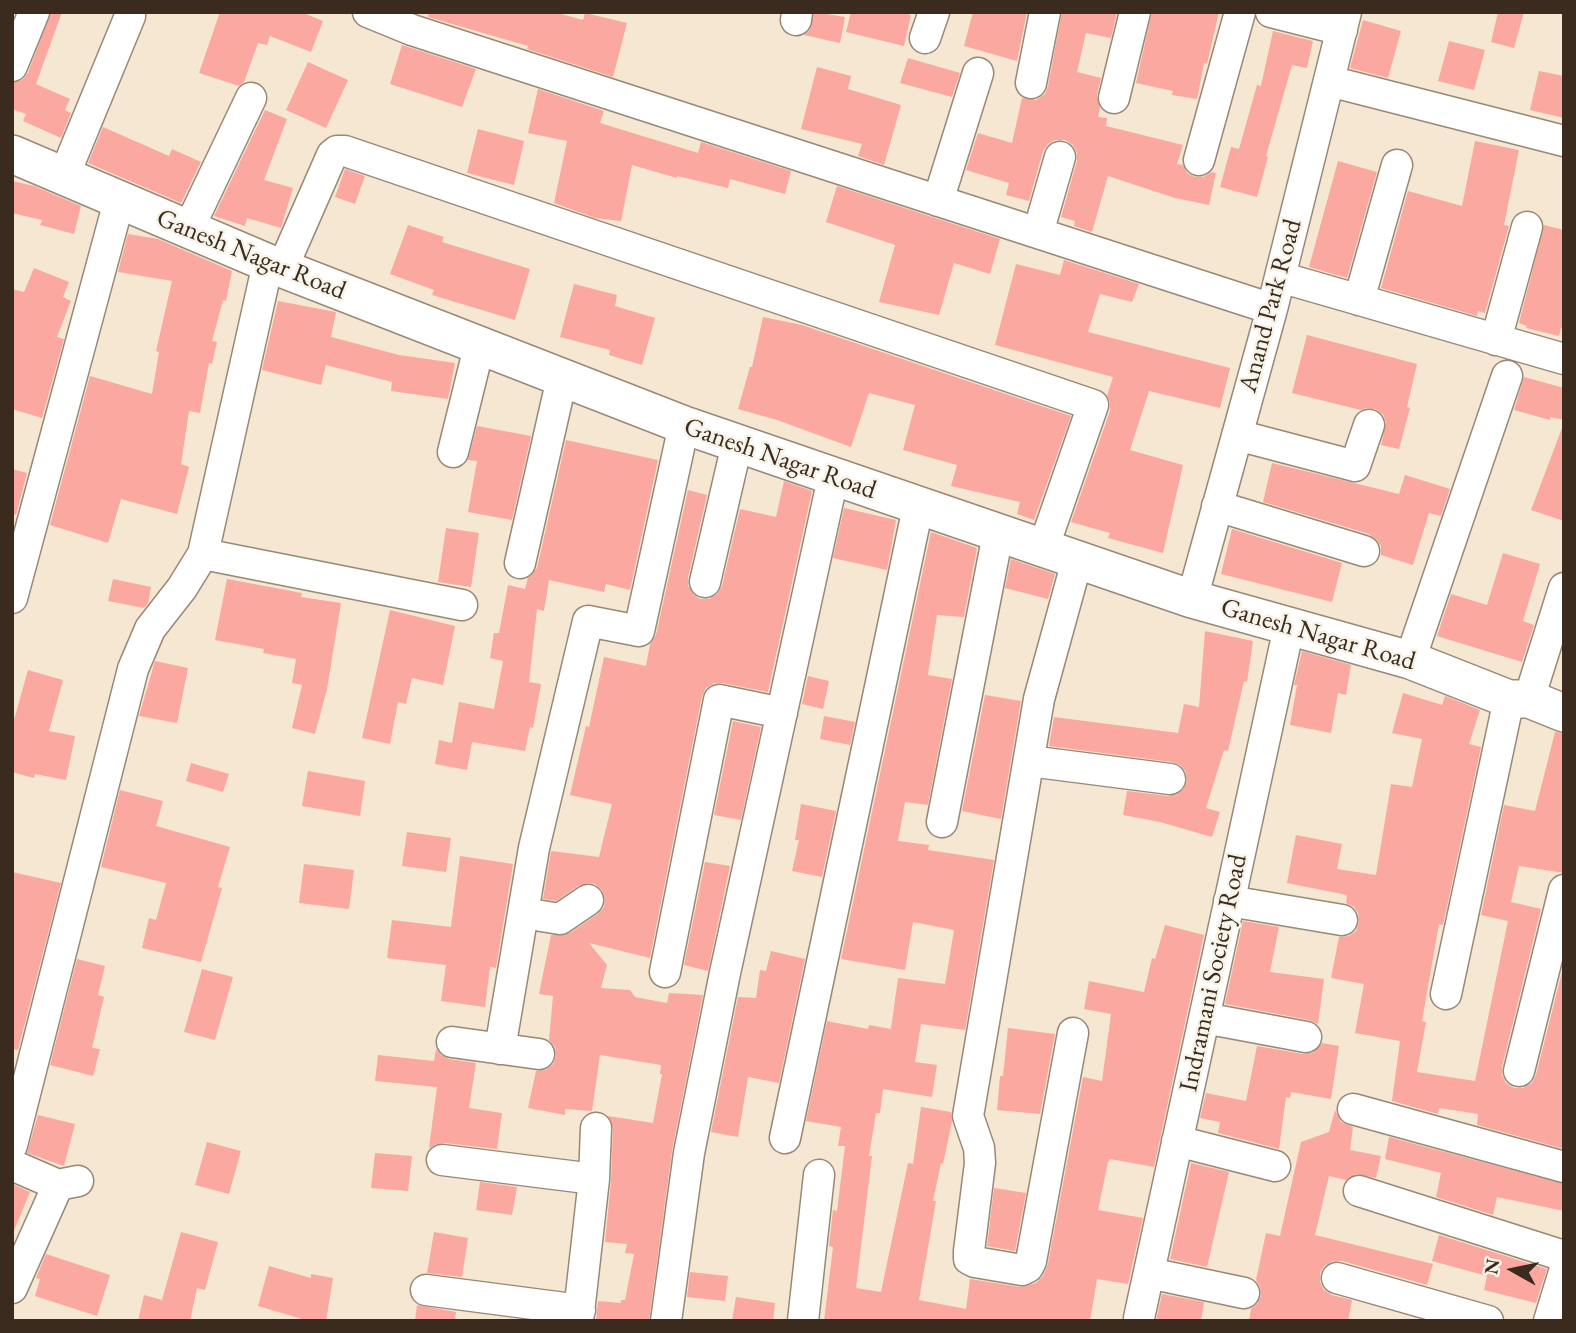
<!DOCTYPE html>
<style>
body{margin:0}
#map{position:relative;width:1576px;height:1333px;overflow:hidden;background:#f5e7d2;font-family:"EB Garamond",serif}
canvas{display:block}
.frame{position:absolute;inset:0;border:14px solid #3b2a1e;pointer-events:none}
.north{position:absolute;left:1478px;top:1235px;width:70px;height:70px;-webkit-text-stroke:5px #f7f3e8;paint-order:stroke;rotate:279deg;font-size:19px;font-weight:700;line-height:28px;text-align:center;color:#3b2a1e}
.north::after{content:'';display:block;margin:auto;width:24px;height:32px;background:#3b2a1e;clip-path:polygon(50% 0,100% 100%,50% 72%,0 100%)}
</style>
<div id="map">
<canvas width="1576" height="1333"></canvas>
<div class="frame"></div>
<div class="north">N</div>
</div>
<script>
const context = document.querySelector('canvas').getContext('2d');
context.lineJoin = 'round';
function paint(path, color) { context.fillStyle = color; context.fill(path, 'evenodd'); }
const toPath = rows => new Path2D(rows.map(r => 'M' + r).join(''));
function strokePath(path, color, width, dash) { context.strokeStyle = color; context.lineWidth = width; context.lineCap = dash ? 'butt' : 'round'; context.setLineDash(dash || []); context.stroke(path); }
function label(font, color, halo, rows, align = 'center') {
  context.font = font + ' "EB Garamond",serif'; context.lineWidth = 5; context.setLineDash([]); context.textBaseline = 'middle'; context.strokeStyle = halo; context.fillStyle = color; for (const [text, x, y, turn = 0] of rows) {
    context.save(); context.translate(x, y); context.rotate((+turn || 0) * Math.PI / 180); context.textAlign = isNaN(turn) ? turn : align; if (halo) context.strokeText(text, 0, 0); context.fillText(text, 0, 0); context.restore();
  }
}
const building = toPath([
 [51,12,62,12,36,84,70,99,65,110,71,113,61,138,23,121,26,114,12,109,12,83,22,80,28,73],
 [220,12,301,12,323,21,311,52,270,36,267,45,258,43,244,82,239,86,199,73],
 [429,12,554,12,583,20,585,13,627,23,613,77,527,49,528,46,428,17],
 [814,12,845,17,840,43,804,35,810,30],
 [851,12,899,12,911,15,904,46,846,32],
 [973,12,1027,12,1017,61,964,46],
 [1062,12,1117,12,1111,38,1086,33,1077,72,1101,78,1097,95,1100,108,1098,117,1107,118,1106,126,1183,145,1177,164,1183,165,1187,173,1195,177,1203,177,1212,172,1216,173,1209,205,1175,198,1108,176,1092,232,1074,226,1075,221,1061,217,1077,161,1077,153,1073,145,1065,140,1055,140,1048,144,1043,151,1029,201,1006,195,1009,183,966,170,978,133,1012,143,1022,98,1036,100,1045,94,1048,86],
 [1152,12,1219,12,1207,64,1204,63,1197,99,1172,95,1173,91,1136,83],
 [1498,12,1524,12,1514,48,1491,42],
 [1363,20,1401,31,1388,78,1350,68],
 [1273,31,1313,41,1307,68,1292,65,1266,156,1268,157,1257,197,1220,187,1231,147,1239,149,1257,85,1261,86],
 [1449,41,1485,50,1474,90,1438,81],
 [402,45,476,69,462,107,390,84],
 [908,58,960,73,952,97,900,83],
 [308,62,348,80,326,128,286,110],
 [817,67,851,76,848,89,901,105,884,165,858,156,862,144,801,129],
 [1539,71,1564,76,1564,118,1530,110],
 [538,89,604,111,600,123,698,153,701,142,791,171,785,194,730,179,728,188,677,176,677,178,632,165,621,221,595,218,554,203,567,141,528,133],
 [265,110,287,119,264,180,293,188,281,228,247,218,245,226,214,216],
 [103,127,169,156,172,149,201,162,181,203,88,163],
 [478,129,524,141,514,185,467,173],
 [1475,141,1519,150,1504,225,1509,226,1485,313,1478,311,1477,316,1381,288,1408,191,1462,206],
 [1338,161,1377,172,1347,278,1309,267],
 [345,169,365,176,355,204,335,197],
 [12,181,34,186,81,206,74,234,40,225,42,220,12,213],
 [837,186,1000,239,990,274,954,263,939,315,879,302,895,245,826,222],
 [408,225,444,237,442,242,530,269,515,320,432,295,434,290,390,274],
 [1544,225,1564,230,1564,329,1561,328,1559,336,1526,328,1527,326,1519,323],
 [128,234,158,239,232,271,226,301,223,300,212,341,217,342,212,364,209,363,200,413,189,411,181,464,189,467,177,514,121,499,108,543,50,525,90,376,152,394,159,352,156,351,172,281,118,272],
 [1064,260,1139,284,1132,302,1100,294,1088,332,1230,368,1220,408,1149,391,1130,450,1183,465,1163,553,1108,538,1110,533,1071,522,1110,411,1110,402,1107,396,1113,377,995,345,1016,264,1060,275],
 [34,268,69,282,63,297,71,301,57,337,64,339,42,418,12,409,12,289,24,292],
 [574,284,617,295,615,306,655,318,642,365,609,355,610,350,560,337],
 [278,301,336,312,331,337,399,355,455,363,448,399,391,391,392,382,326,365,321,385,262,370],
 [763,317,802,325,1071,416,1034,520,1017,514,1020,502,951,486,957,465,903,450,915,405,869,393,851,447,777,420,738,409,750,367,752,367],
 [1307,335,1417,364,1407,407,1410,408,1399,449,1381,445,1386,422,1383,414,1375,409,1366,408,1361,410,1292,393],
 [1524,377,1564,388,1564,420,1550,417,1550,420,1514,410],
 [477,426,531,436,512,520,468,512,477,461,468,460],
 [1562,428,1564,429,1564,521,1531,510],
 [566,440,658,460,630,590,606,584,604,592,549,580,544,611,537,609,529,682,541,684,533,728,530,727,525,751,472,742,467,770,435,764,439,740,452,743,459,702,494,709,503,661,490,658,494,633,499,633,508,585,525,589,528,578,537,568],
 [1272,463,1399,494,1405,475,1450,489,1441,516,1429,513,1413,565,1381,555,1381,546,1377,540,1369,534,1263,502],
 [12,469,27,473,16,515,12,513],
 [784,481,812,491,768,692,722,683,714,683,706,688,702,696,650,958,589,943,607,965,601,988,630,990,635,997,667,1003,669,993,703,995,672,1151,649,1321,596,1321,598,1301,621,1303,621,1300,625,1300,634,1254,625,1253,627,1244,605,1242,611,1181,613,1129,608,1116,653,1123,662,1074,660,1074,661,1065,600,1055,592,1111,565,1109,565,1115,528,1108,536,1071,546,1070,553,1064,556,1056,555,1047,549,1040,553,996,539,994,551,935,570,933,598,914,604,907,605,899,602,890,595,884,587,883,578,886,556,901,543,899,551,851,599,857,612,804,570,795,586,726,589,727,604,657,646,666,650,644,656,635,688,490,707,495,688,578,688,586,694,595,700,599,709,599,717,594,722,586,740,509,776,517],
 [844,508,896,520,887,570,833,558],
 [446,528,479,533,471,587,438,582],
 [1232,529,1342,563,1332,602,1221,574],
 [931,532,977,548,964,617,937,615,928,675,952,679,928,805,905,802,898,841,929,845,928,850,994,860,965,1030,921,1024,915,1062,937,1065,932,1097,883,1089,880,1113,876,1113,869,1156,872,1156,856,1288,881,1292,908,1163,913,1164,921,1107,951,1112,952,1122,943,1164,941,1163,933,1201,936,1201,919,1300,966,1309,970,1279,1020,1287,1036,1283,1043,1276,1048,1264,1083,1077,1102,1081,1111,1014,1084,1009,1089,981,1144,992,1152,958,1155,959,1165,925,1204,935,1154,1167,1110,1159,1108,1162,1098,1210,1143,1218,1128,1284,1097,1279,1090,1321,824,1321,833,1247,829,1246,833,1210,837,1211,845,1146,838,1146,841,1127,806,1121,827,1021,868,1029,869,1025,891,1029,898,978,945,984,954,930,913,922,905,970,841,959],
 [1503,553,1540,564,1523,621,1534,625,1522,662,1437,636,1451,594,1487,605],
 [1011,559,1055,574,1048,599,1005,588],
 [113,579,151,587,148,603,144,608,108,601],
 [227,579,302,593,301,597,341,603,327,689,315,734,292,728,302,685,292,683,296,659,263,653,264,649,215,640],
 [390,610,455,626,443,685,412,678,406,704,398,702,390,744,362,738],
 [1205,631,1253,641,1247,682,1244,681,1228,751,1224,750,1206,808,1220,812,1212,837,1160,822,1123,815,1127,791,1168,796,1176,795,1183,790,1187,781,1186,772,1180,765,1172,762,1049,746,1054,717,1178,733,1184,704,1199,707],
 [1302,651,1351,665,1346,695,1338,693,1331,733,1290,725,1297,685,1294,685],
 [155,661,188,668,177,723,139,716],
 [28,670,63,680,49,731,75,736,66,780,35,774,34,778,12,772,12,727],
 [808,676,829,681,823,709,802,704],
 [1403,693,1442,705,1445,696,1480,710,1469,744,1481,747,1443,925,1439,924,1422,1021,1426,1022,1417,1072,1475,1081,1508,921,1481,915,1504,805,1535,811,1555,732,1564,733,1564,873,1519,866,1511,902,1541,909,1502,1067,1502,1075,1506,1083,1514,1088,1523,1088,1532,1083,1536,1075,1564,964,1564,1149,1477,1125,1478,1114,1439,1108,1438,1114,1392,1101,1400,1041,1355,1033,1364,984,1331,978,1339,937,1349,936,1356,931,1359,922,1358,913,1354,907,1346,903,1347,895,1287,883,1296,835,1342,844,1337,869,1376,875,1391,784,1412,787,1422,739,1392,733],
 [985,695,1021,701,1001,819,962,811],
 [824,716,855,722,850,745,820,739],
 [733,721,761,727,741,820,714,815],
 [191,763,229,774,223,792,186,781],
 [308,771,365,781,360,816,302,806],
 [120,790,163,801,156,826,230,847,218,887,222,888,201,962,142,948,149,918,156,920,166,883,101,867],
 [801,804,836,811,822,877,792,871,799,840,795,840],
 [407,832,451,838,446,872,402,866],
 [460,856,513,864,496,968,490,967,485,1007,441,1001,446,965,387,958,392,920,451,927],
 [705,862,730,866,708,971,684,965],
 [304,864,354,870,349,909,299,903],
 [12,872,61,883,18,1050,12,1049],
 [1243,921,1279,927,1270,972,1324,979,1318,1024,1309,1020,1225,1004],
 [771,951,805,959,779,1083,748,1077,738,1137,711,1132,738,997,756,998,760,970,766,971],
 [77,959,105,966,98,995,104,997,92,1048,100,1049,93,1076,50,1065],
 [202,969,233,977,215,1040,184,1032],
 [1008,1028,1055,1034,1040,1114,997,1110,1000,1076,1003,1076],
 [1322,1043,1339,1046,1331,1099,1291,1092,1290,1098,1286,1097,1279,1149,1218,1133,1220,1122,1200,1118,1206,1093,1246,1101,1257,1046,1303,1054,1312,1053],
 [436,1049,441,1055,449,1059,476,1063,469,1108,502,1113,497,1149,444,1143,436,1144,429,1148,437,1087,375,1081,378,1055,434,1061],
 [1335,1110,1341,1122,1353,1127,1350,1150,1381,1156,1376,1178,1356,1174,1346,1180,1329,1176,1315,1235,1433,1264,1427,1285,1342,1261,1333,1261,1324,1266,1320,1273,1320,1282,1324,1290,1332,1295,1352,1300,1348,1321,1249,1321,1251,1309,1257,1304,1261,1296,1260,1287,1256,1280,1266,1233,1280,1236,1301,1142,1329,1132],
 [38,1115,75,1124,64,1166,27,1153],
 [1389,1137,1564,1184,1564,1211,1497,1197,1493,1215,1436,1197,1441,1173,1385,1159],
 [207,1142,241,1151,229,1194,195,1185],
 [375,1153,412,1156,408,1191,371,1188],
 [1191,1163,1229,1172,1207,1267,1170,1259],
 [480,1182,517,1187,512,1215,476,1210],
 [12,1184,30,1192,13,1233,12,1233],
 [994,1188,1026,1193,1015,1251,987,1246],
 [181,1232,218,1242,205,1290,197,1288,190,1321,138,1321,144,1295,162,1300],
 [434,1232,468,1238,462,1277,427,1273],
 [1439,1235,1547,1269,1536,1303,1484,1290,1487,1276,1432,1261],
 [46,1254,110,1275,97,1316,35,1296,40,1279,36,1278],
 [269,1266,311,1278,311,1274,333,1278,326,1321,309,1321,258,1306],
 [690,1272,728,1276,725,1301,687,1297],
 [1162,1294,1204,1302,1201,1321,1156,1321],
 [736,1297,775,1303,773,1321,732,1321],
 [417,1305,456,1312,455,1321,415,1321]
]);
const minor = toPath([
 [368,12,412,30,1272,309],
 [1271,12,1342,30],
 [796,20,797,12],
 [925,38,934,12],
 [12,66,34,12],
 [1329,81,1564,141],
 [1031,83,1045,12],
 [1114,98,1135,12],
 [1199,160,1240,12],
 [64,176,130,16],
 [938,201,978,73],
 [188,230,251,98],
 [1038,233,1060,157],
 [282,269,332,155,337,151,345,151,1093,405,1043,549],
 [1280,277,1564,359],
 [1359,300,1397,165],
 [1496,340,1527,227],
 [1237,435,1355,466,1369,425],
 [453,452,479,347],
 [1217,506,1364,551],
 [203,554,462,605],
 [520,563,562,378],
 [705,582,737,444],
 [12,598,119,201],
 [1192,599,1272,309,1346,12],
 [1410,660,1507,376],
 [1529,699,1564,588],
 [1029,761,1170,779],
 [942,822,998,534],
 [1229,901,1342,920],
 [523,913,560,919,588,900],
 [665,972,719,700,782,713],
 [1446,994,1509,699],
 [1204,1018,1306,1037],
 [1073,1033,1031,1261,1028,1267,1022,1270,975,1262,969,1259,969,1251,980,1163,979,1148,968,1116,1039,699,1077,561],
 [452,1042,539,1054],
 [500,1049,534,848,588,621,639,631,684,425],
 [1519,1071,1564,890],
 [1353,1109,1564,1167],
 [785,1138,918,507],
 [1177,1141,1275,1166],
 [12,1145,133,669,150,629,182,588,203,554,268,263],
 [442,1160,594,1179],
 [12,1165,58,1185,78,1181],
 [1359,1191,1564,1256],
 [1149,1273,1244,1293],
 [1337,1278,1488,1321],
 [12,1288,58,1185],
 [426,1290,580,1310],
 [1139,1318,1289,627],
 [578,1321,594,1179,596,1128],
 [666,1321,689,1153,725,973,833,478],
 [803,1321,819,1175],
 [1549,1321,1564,1272]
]);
const tertiary = toPath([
 [12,154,268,263,684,425,1192,599,1410,660,1509,699,1529,699,1564,713]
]);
const streetNames = [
 ["Ganesh Nagar Road",251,255,22],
 ["Anand Park Road",1271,306,-75],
 ["Ganesh Nagar Road",780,459,19],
 ["Ganesh Nagar Road",1318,635,16],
 ["Indramani Society Road",1214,973,-78]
];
paint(building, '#fba8a0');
strokePath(minor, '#988878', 33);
strokePath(tertiary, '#988878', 40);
strokePath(minor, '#fff', 30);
strokePath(tertiary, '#fff', 37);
label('26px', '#3b2a1e', '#f7f3e8', streetNames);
</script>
